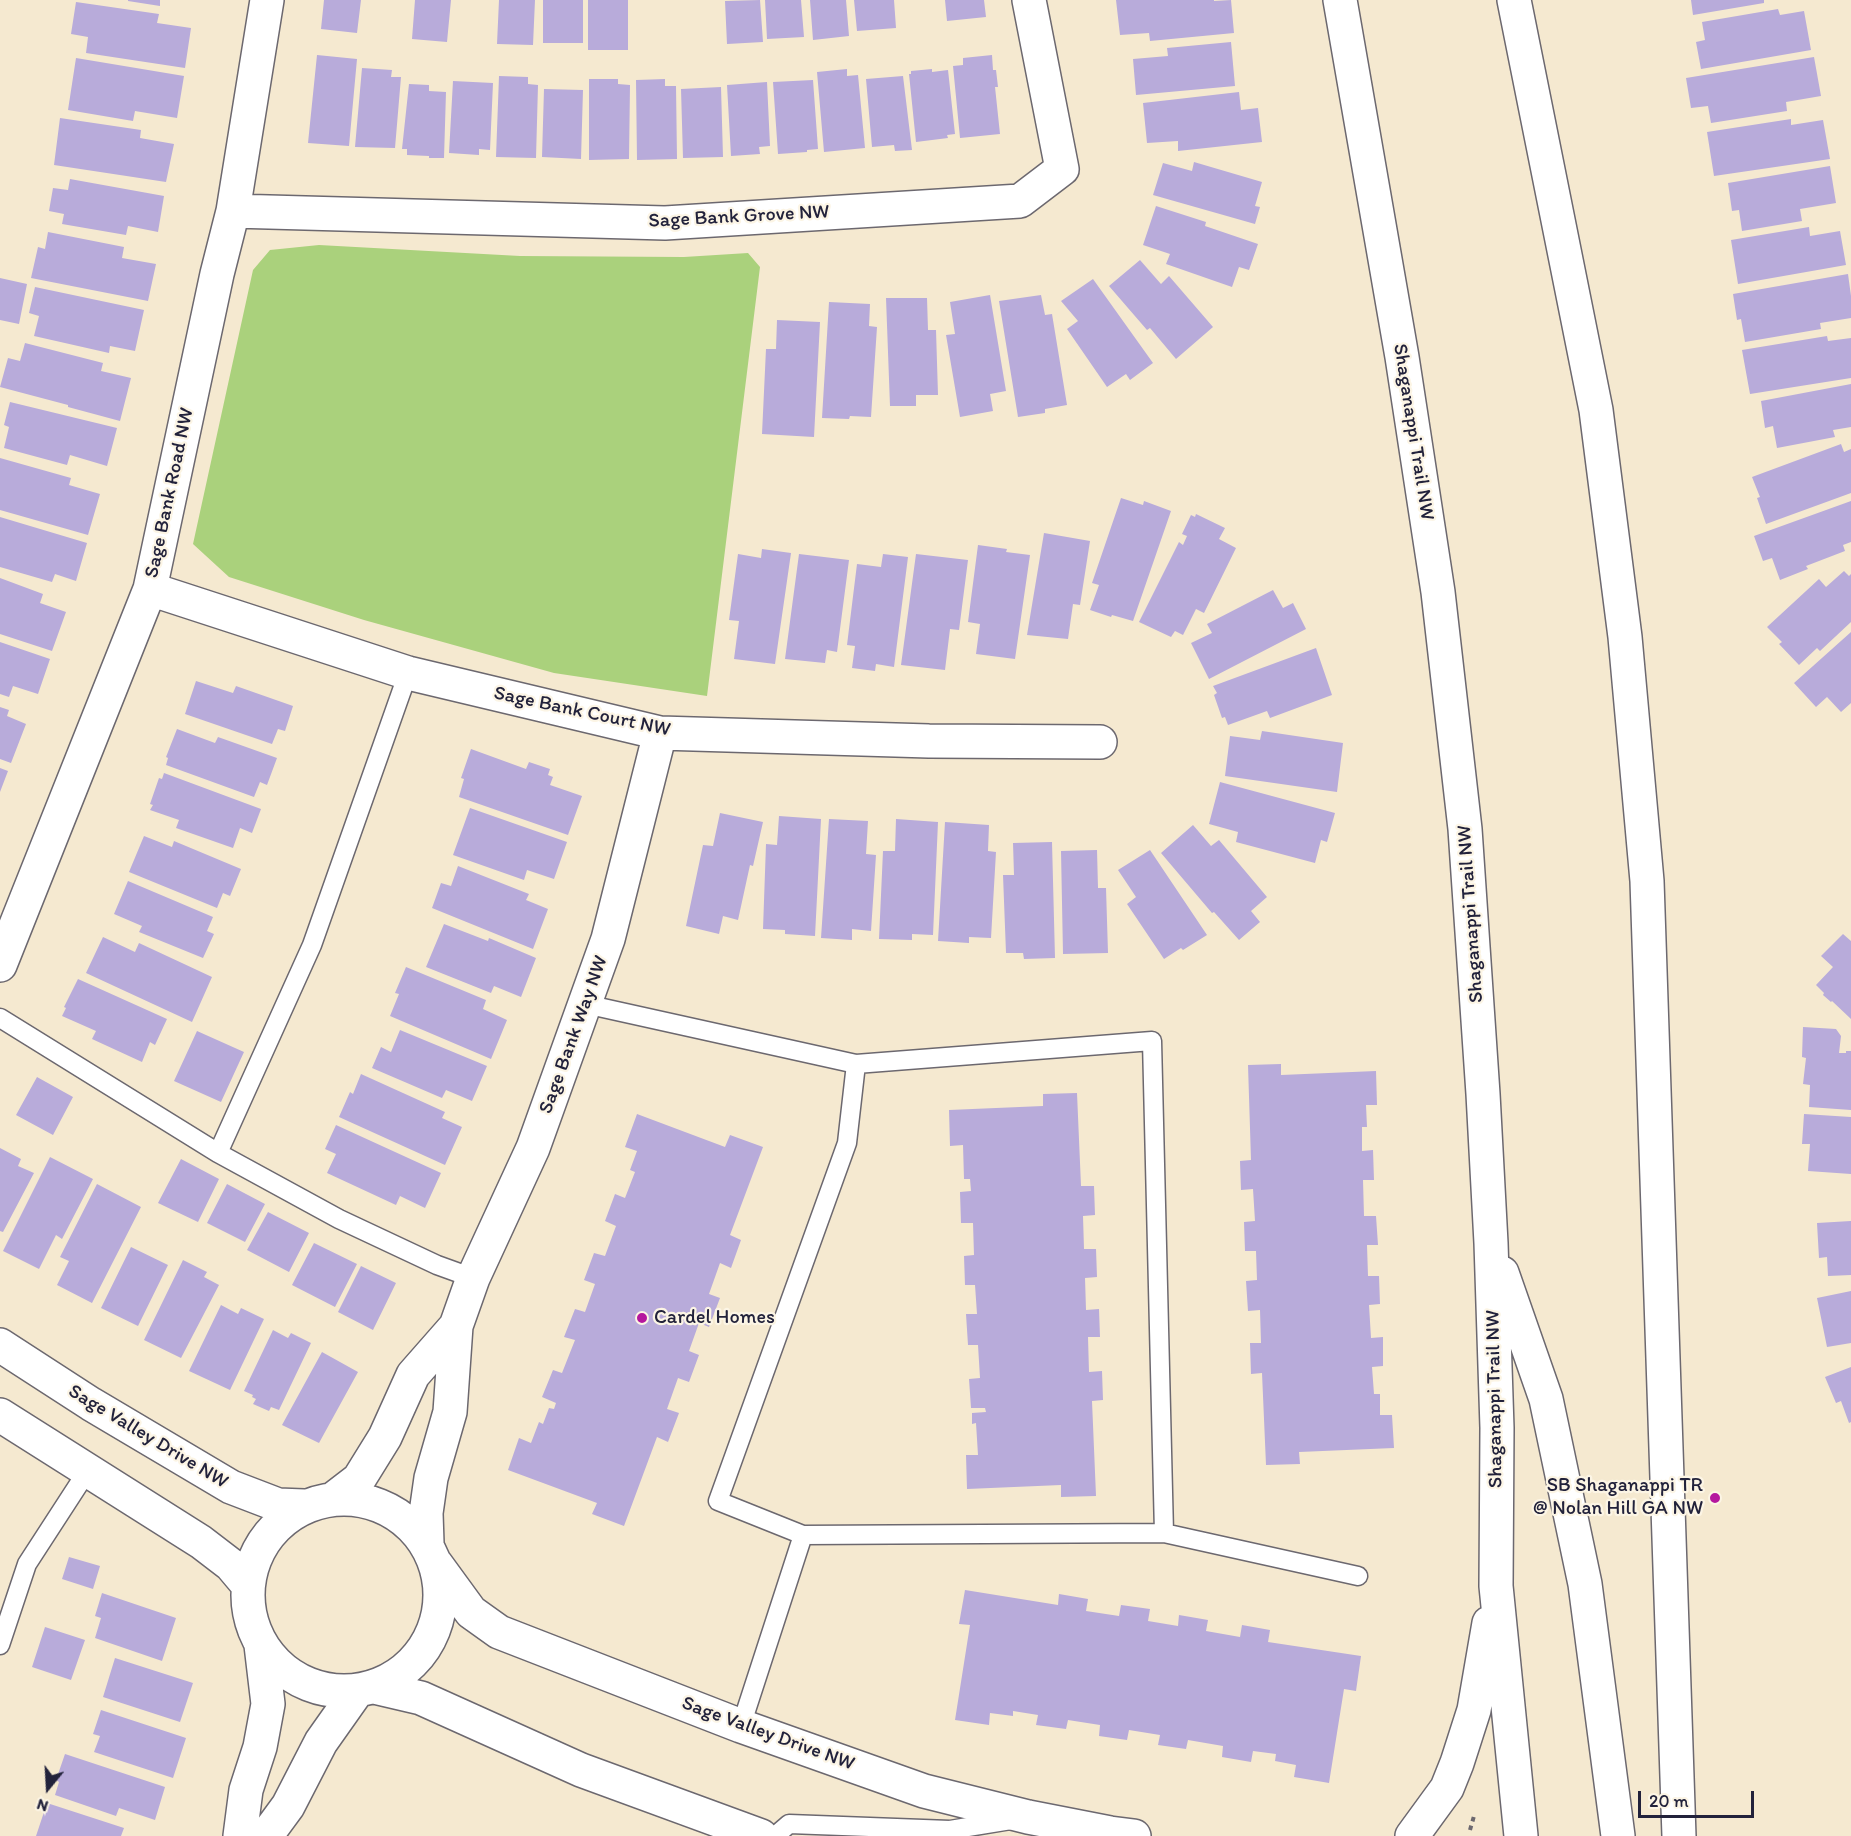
<!DOCTYPE html>
<style>
body{margin:0}
#map{position:relative;width:1851px;height:1836px;overflow:hidden;background:#f5e9d0;font-family:Itim,sans-serif}
canvas{display:block}
.north{position:absolute;left:18px;top:1758px;width:60px;height:60px;-webkit-text-stroke:4px #fcf5e5;paint-order:stroke;rotate:198deg;font-size:16px;font-weight:700;line-height:24px;text-align:center;color:#22223b}
.north::after{content:'';display:block;margin:auto;width:21px;height:27px;background:#22223b;clip-path:polygon(50% 0,100% 100%,50% 72%,0 100%)}
.scale{position:absolute;left:1638px;top:1791px;width:116px;height:27px;box-sizing:border-box;border:3px solid #22223b;border-top:0;padding-left:8px;font-size:18px;line-height:21px;white-space:nowrap;color:#22223b;-webkit-text-stroke:4px #fcf5e5;paint-order:stroke}
</style>
<div id="map">
<canvas width="1851" height="1836"></canvas>
<div class="north">N</div>
<div class="scale">20 m</div>
</div>
<script>
const context = document.querySelector('canvas').getContext('2d');
context.lineJoin = 'round';
function paint(path, color) { context.fillStyle = color; context.fill(path, 'evenodd'); }
const toPath = rows => new Path2D(rows.map(r => 'M' + r).join(''));
function strokePath(path, color, width, dash) { context.strokeStyle = color; context.lineWidth = width; context.lineCap = dash ? 'butt' : 'round'; context.setLineDash(dash || []); context.stroke(path); }
function label(font, color, halo, rows, align = 'center') {
  context.font = font + ' Itim,sans-serif'; context.lineWidth = 4.5; context.setLineDash([]); context.textBaseline = 'middle'; context.strokeStyle = halo; context.fillStyle = color; for (const [text, x, y, turn = 0] of rows) {
    context.save(); context.translate(x, y); context.rotate((+turn || 0) * Math.PI / 180); context.textAlign = isNaN(turn) ? turn : align; if (halo) context.strokeText(text, 0, 0); context.fillText(text, 0, 0); context.restore();
  }
}
const green = toPath([
 [319,245,520,256,684,257,748,253,760,267,707,696,554,673,364,620,229,577,193,544,253,270,270,250]
]);
const building = toPath([
 [128,0,160,0,160,6,128,1],
 [324,0,361,0,357,33,321,29],
 [415,0,451,0,447,42,412,39],
 [499,0,535,0,533,45,497,44],
 [543,0,583,0,583,43,543,43],
 [588,0,628,0,628,50,588,50],
 [760,0,763,42,727,44,725,1],
 [765,0,801,0,804,37,767,39],
 [810,0,846,0,849,36,813,40],
 [854,0,894,0,896,28,857,31],
 [945,0,984,0,986,17,947,21],
 [1116,0,1214,0,1214,1,1231,0,1234,33,1150,41,1149,33,1120,35],
 [1691,0,1764,0,1764,3,1693,15],
 [76,2,159,14,157,23,191,28,185,68,86,53,88,37,71,34],
 [1778,9,1780,15,1804,11,1811,50,1701,69,1696,42,1705,40,1702,22],
 [1231,42,1235,86,1136,95,1133,59,1168,56,1167,48],
 [317,55,357,59,349,146,308,143],
 [992,55,993,70,996,70,998,87,995,87,1000,134,960,138,953,66,963,65,963,58],
 [1814,57,1821,96,1786,102,1787,111,1711,123,1708,106,1691,108,1686,78],
 [76,58,184,76,177,118,135,111,133,121,68,110],
 [362,68,392,70,391,77,401,77,395,148,355,147],
 [847,69,847,76,858,75,865,148,824,152,817,72],
 [932,69,932,72,948,70,955,134,947,135,948,138,916,142,909,74,911,74,911,71],
 [499,76,528,77,528,84,538,85,536,158,496,157],
 [903,76,912,150,895,151,894,145,872,147,866,79],
 [589,79,618,79,618,84,630,85,629,159,589,160],
 [665,79,665,86,676,86,677,159,637,160,636,80],
 [813,80,818,149,807,150,807,152,778,154,773,82],
 [453,81,493,83,490,150,479,149,479,155,449,153],
 [767,82,770,146,759,147,760,154,731,156,727,85],
 [409,84,429,85,429,91,446,92,444,158,429,158,429,156,407,155,407,149,402,149],
 [721,87,723,157,683,158,681,89],
 [544,89,583,90,581,159,542,157],
 [1239,92,1241,110,1258,108,1262,142,1178,151,1178,141,1147,143,1143,103],
 [60,118,141,130,140,138,174,144,166,182,54,165],
 [1791,119,1791,125,1823,120,1830,159,1714,176,1707,132],
 [1194,162,1262,182,1255,206,1260,207,1255,224,1153,195,1163,163,1192,171],
 [1830,166,1836,203,1800,209,1802,221,1742,231,1739,210,1732,211,1728,183],
 [70,179,164,196,158,232,128,226,126,235,62,224,64,214,49,211,53,188,68,190],
 [1156,206,1206,222,1205,226,1258,244,1249,270,1239,267,1232,287,1166,264,1170,254,1143,245],
 [1809,227,1810,236,1840,231,1846,265,1738,284,1731,240],
 [48,232,124,247,122,258,156,264,148,301,31,278,38,247,45,249],
 [1140,260,1161,284,1169,276,1213,327,1176,359,1150,328,1147,330,1109,286],
 [1848,274,1851,296,1851,318,1820,323,1821,329,1745,342,1741,319,1737,320,1733,294],
 [0,278,27,284,19,324,0,320],
 [1093,279,1153,363,1130,380,1126,374,1107,387,1067,329,1078,321,1061,301],
 [35,287,144,310,135,351,110,346,109,353,34,336,39,316,29,313],
 [990,295,1006,391,990,394,993,411,960,417,946,335,955,334,950,302],
 [1041,295,1045,315,1052,314,1067,405,1045,409,1045,413,1018,417,999,301],
 [886,298,927,298,928,330,936,330,938,395,916,395,916,406,890,406],
 [829,302,870,304,869,326,877,327,871,417,850,416,849,419,822,418],
 [777,320,820,322,814,437,762,434,766,349,776,349],
 [1827,336,1828,341,1851,338,1851,378,1750,394,1742,350],
 [25,343,103,363,101,371,131,378,120,421,68,407,68,405,0,387,8,358,20,361],
 [1851,384,1851,427,1833,430,1835,437,1777,448,1773,426,1765,428,1761,401],
 [10,402,117,428,107,466,70,455,67,465,4,448,9,427,4,425],
 [1841,444,1844,452,1851,449,1851,493,1766,524,1757,498,1760,497,1752,477],
 [0,458,71,478,69,485,100,494,88,535,0,510],
 [1121,498,1143,505,1144,501,1171,511,1133,621,1112,615,1111,617,1090,610,1099,585,1092,583],
 [1851,501,1851,542,1843,545,1845,551,1806,566,1808,569,1780,580,1772,558,1763,561,1754,536],
 [1196,514,1225,528,1219,539,1236,548,1204,613,1196,609,1183,635,1175,631,1171,637,1139,622,1179,542,1183,545,1187,536,1182,534,1191,515,1195,517],
 [0,517,87,543,76,581,55,574,52,582,0,567],
 [1044,533,1090,541,1080,605,1073,604,1068,639,1027,635],
 [978,545,1007,549,1006,552,1030,555,1015,659,976,654,980,624,968,622],
 [762,549,791,553,775,664,734,659,739,621,729,620,738,554,761,558],
 [799,554,849,560,837,652,827,650,825,663,785,659],
 [883,554,908,557,894,667,876,664,875,671,852,668,855,646,847,645,857,564,881,567],
 [916,554,968,560,959,630,950,629,945,670,901,665],
 [1844,571,1849,576,1851,574,1851,622,1820,651,1817,648,1799,665,1779,644,1782,642,1767,627,1819,579,1826,587],
 [0,578,43,594,40,603,66,612,52,651,0,634],
 [1273,590,1283,608,1293,603,1306,629,1209,679,1191,643,1212,633,1207,624],
 [1851,632,1851,703,1841,712,1827,697,1816,707,1794,683],
 [0,642,50,659,38,694,13,686,9,697,0,694],
 [1316,648,1332,695,1270,718,1267,711,1228,725,1225,717,1222,718,1214,695,1217,693,1213,686],
 [196,681,233,693,236,686,293,706,285,731,278,729,272,744,185,714],
 [0,707,9,710,7,716,26,724,11,763,0,759],
 [177,729,215,743,218,737,277,758,267,785,260,782,254,797,166,765,168,758,166,757],
 [1262,731,1343,743,1337,792,1225,776,1230,736,1260,740],
 [471,749,526,769,529,762,550,769,548,775,553,777,550,785,582,796,568,835,459,797,464,779,461,778],
 [0,768,8,771,0,792],
 [164,773,261,809,252,833,240,828,233,848,176,828,179,820,150,810,153,805,150,804,159,778,162,779],
 [1220,782,1335,813,1327,842,1321,840,1315,863,1236,842,1238,832,1209,824],
 [470,808,567,842,554,879,527,870,524,880,453,855],
 [720,813,763,822,753,866,750,865,738,920,723,916,719,934,686,926,703,845,713,846],
 [779,816,821,819,815,936,785,934,785,930,763,929,766,844,777,845],
 [829,819,868,821,866,854,876,855,871,931,852,929,852,940,821,938],
 [896,819,938,822,933,935,912,934,912,940,879,939,883,851,895,851],
 [945,822,989,825,988,851,996,852,991,938,969,937,969,943,938,941],
 [1193,825,1211,846,1219,840,1267,897,1251,911,1260,922,1239,940,1214,912,1212,913,1161,853],
 [144,836,172,847,174,841,241,869,230,896,223,893,217,908,129,872],
 [1052,842,1055,958,1024,959,1023,953,1006,953,1003,875,1014,875,1013,843],
 [1097,850,1098,888,1106,888,1108,953,1063,954,1061,851],
 [1150,850,1207,935,1183,950,1181,948,1164,959,1127,904,1136,897,1118,870],
 [458,866,529,894,526,900,548,909,533,949,432,908,441,883,451,886],
 [128,881,213,917,207,931,214,934,203,958,139,932,142,926,114,914],
 [444,924,488,941,489,938,536,958,521,997,494,986,491,993,426,967],
 [1843,934,1851,941,1851,1019,1832,1001,1831,1002,1823,995,1824,993,1816,985,1833,967,1821,956],
 [103,937,135,952,139,943,212,977,192,1022,86,973],
 [406,967,486,1000,483,1009,507,1020,491,1059,390,1016,399,994,395,993],
 [78,979,167,1019,155,1045,150,1042,142,1062,92,1039,96,1031,62,1016,66,1008,64,1007],
 [1803,1027,1836,1029,1841,1036,1839,1053,1846,1053,1846,1051,1851,1051,1851,1110,1809,1107,1810,1085,1803,1084,1806,1058,1802,1057],
 [400,1030,487,1066,472,1101,446,1090,442,1098,372,1068,381,1047,391,1052],
 [197,1031,244,1052,221,1102,174,1081],
 [1281,1064,1281,1075,1376,1071,1377,1105,1366,1105,1367,1127,1362,1127,1362,1151,1373,1150,1374,1180,1363,1180,1364,1216,1376,1216,1378,1245,1367,1245,1368,1276,1379,1276,1380,1304,1369,1305,1371,1338,1383,1337,1383,1366,1372,1367,1374,1394,1380,1394,1380,1415,1392,1415,1394,1448,1299,1452,1300,1464,1266,1465,1262,1373,1251,1374,1250,1343,1261,1343,1260,1310,1248,1311,1246,1281,1257,1280,1256,1251,1245,1251,1244,1222,1255,1221,1253,1189,1241,1190,1240,1161,1251,1160,1248,1065],
 [361,1074,445,1112,442,1118,462,1127,445,1165,339,1117,350,1092,353,1094],
 [37,1077,73,1097,53,1135,16,1115],
 [1077,1093,1081,1186,1094,1186,1095,1215,1083,1216,1084,1249,1096,1249,1097,1277,1085,1278,1086,1310,1099,1309,1100,1337,1088,1337,1089,1372,1102,1371,1103,1400,1092,1401,1096,1496,1061,1497,1061,1485,967,1489,966,1455,978,1455,976,1423,972,1424,972,1413,986,1412,985,1408,971,1408,969,1379,980,1378,978,1345,968,1345,966,1314,977,1314,975,1285,965,1285,964,1256,974,1255,973,1223,961,1223,960,1192,971,1191,970,1179,964,1179,963,1145,950,1146,949,1110,1043,1106,1043,1094],
 [637,1114,725,1147,730,1135,763,1147,730,1235,741,1240,731,1268,720,1263,709,1294,720,1298,709,1327,699,1323,689,1351,699,1355,689,1382,678,1378,667,1409,679,1413,668,1442,657,1437,624,1526,592,1514,597,1503,508,1470,519,1438,531,1443,539,1422,543,1424,549,1408,554,1409,556,1403,542,1397,553,1370,562,1373,575,1340,564,1337,575,1309,585,1312,595,1284,584,1280,594,1253,605,1256,616,1226,605,1221,615,1194,625,1198,635,1172,630,1170,637,1151,625,1147],
 [1804,1114,1851,1117,1851,1174,1808,1171,1810,1144,1802,1144],
 [336,1125,441,1173,425,1208,400,1196,396,1205,327,1173,336,1154,325,1149],
 [0,1148,21,1159,18,1166,34,1173,3,1232,0,1231],
 [50,1157,93,1179,62,1239,56,1235,39,1269,3,1251],
 [181,1159,219,1179,198,1222,158,1203],
 [97,1184,141,1207,92,1303,57,1285,69,1261,60,1257],
 [227,1184,265,1204,245,1242,207,1223],
 [268,1212,309,1233,289,1272,247,1250],
 [1851,1221,1851,1275,1828,1276,1827,1257,1819,1258,1817,1223],
 [314,1243,357,1264,335,1307,292,1285],
 [131,1247,168,1265,138,1326,101,1308],
 [183,1260,207,1272,204,1277,219,1285,181,1358,144,1340],
 [361,1266,396,1283,373,1330,338,1312],
 [1851,1291,1851,1343,1827,1347,1817,1298],
 [221,1305,238,1314,241,1308,264,1319,230,1390,189,1371],
 [273,1330,288,1338,291,1333,311,1343,279,1410,271,1407,269,1411,253,1404,256,1399,252,1397,253,1395,244,1391],
 [322,1352,358,1372,319,1443,282,1425],
 [1851,1367,1851,1422,1849,1423,1841,1401,1836,1403,1825,1377],
 [69,1557,100,1566,93,1589,62,1579],
 [965,1590,1058,1605,1059,1594,1088,1599,1086,1611,1119,1616,1121,1605,1150,1609,1148,1621,1178,1626,1179,1615,1208,1620,1206,1631,1240,1637,1242,1625,1270,1630,1268,1642,1361,1656,1356,1691,1344,1689,1329,1783,1294,1777,1296,1765,1275,1761,1276,1754,1253,1751,1251,1762,1222,1757,1223,1746,1188,1740,1186,1749,1158,1745,1160,1735,1129,1730,1127,1740,1099,1736,1100,1725,1068,1720,1066,1729,1036,1725,1038,1715,1013,1711,1013,1716,990,1713,989,1725,955,1720,970,1625,959,1624],
 [102,1593,176,1618,162,1661,95,1638,101,1618,95,1616],
 [45,1627,85,1640,71,1680,32,1667],
 [115,1658,193,1683,180,1722,103,1697],
 [101,1710,186,1738,173,1778,94,1752,100,1736,93,1734],
 [65,1754,165,1787,155,1820,119,1808,116,1816,55,1795,59,1782,56,1780],
 [47,1803,124,1828,121,1836,36,1836]
]);
const path = toPath([
 [1470,1830,1474,1816]
]);
const service = toPath([
 [585,1004,856,1064,1152,1041,1164,1533,803,1535],
 [0,1018,218,1153,339,1219,437,1265,473,1278],
 [218,1153,312,945,408,673],
 [1164,1533,1358,1576],
 [0,1645,27,1564,88,1470],
 [741,1726,803,1535,718,1501,847,1143,856,1064],
 [775,1836,789,1824,950,1830,1011,1820]
]);
const minor = toPath([
 [233,211,665,223,1020,201,1062,169,1029,0],
 [150,589,408,673,660,733,929,741,1100,742],
 [0,965,150,589,217,274,233,211,267,0],
 [0,1345,91,1404,231,1487,278,1505,304,1506],
 [0,1415,201,1542,231,1565,247,1584],
 '248 1595a96 96 0 1 1 192 0a96 96 0 1 1-192 0Z',
 [333,1499,359,1479,385,1437,413,1375,456,1326],
 [427,1543,426,1513,431,1478,450,1412,456,1326,473,1278,533,1148,608,939,660,733],
 [436,1564,471,1612,499,1632,741,1726,924,1791,1028,1817,1110,1833,1134,1836],
 [374,1687,421,1698,581,1770,761,1836],
 [240,1836,246,1790,260,1747,268,1704,261,1645],
 [266,1836,288,1806,321,1742,357,1691]
]);
const secondary = toPath([
 [1340,0,1402,357,1438,592,1465,829,1483,1094,1491,1243,1497,1428,1496,1586,1521,1836],
 [1514,0,1596,410,1625,637,1647,881,1679,1836],
 [1502,1273,1546,1399,1585,1584,1618,1836],
 [1412,1836,1447,1788,1457,1763,1474,1710,1489,1623]
]);
const markers = [
 [642,1318,6,"#b5179e"],
 [1715,1498,6,"#b5179e"]
];
const streetNames = [
 ["Sage Bank Grove NW",739,217,-3],
 ["Shaganappi Trail NW",1413,432,81],
 ["Sage Bank Road NW",170,493,-78],
 ["Sage Bank Court NW",582,712,12],
 ["Shaganappi Trail NW",1471,914,-94],
 ["Sage Bank Way NW",574,1035,-70],
 ["Shaganappi Trail NW",1495,1399,-91],
 ["Sage Valley Drive NW",148,1437,31],
 ["Sage Valley Drive NW",768,1734,20]
];
const poiNames = [
 ["Cardel Homes",654,1318],
 ["SB Shaganappi TR",1703,1486,"right"],
 ["@ Nolan Hill GA NW",1703,1509,"right"]
];
paint(green, '#aad17c');
paint(building, '#b8abda');
strokePath(service, '#6c686f', 21);
strokePath(minor, '#6c686f', 36);
strokePath(secondary, '#6c686f', 36);
strokePath(path, '#6c686f', 4, [4.5, 4.5]);
strokePath(service, '#fff', 18);
strokePath(minor, '#fff', 33);
strokePath(secondary, '#fff', 33);
for (const [x, y, r, color] of markers) { const dot = new Path2D(); dot.arc(x, y, r, 0, 2 * Math.PI); context.fillStyle = color; context.fill(dot); strokePath(dot, '#fcf5e5', 2); }
label('20px', '#22223b', '#fcf5e5', streetNames);
label('20px', '#22223b', '#fcf5e5', poiNames, 'left');
</script>
